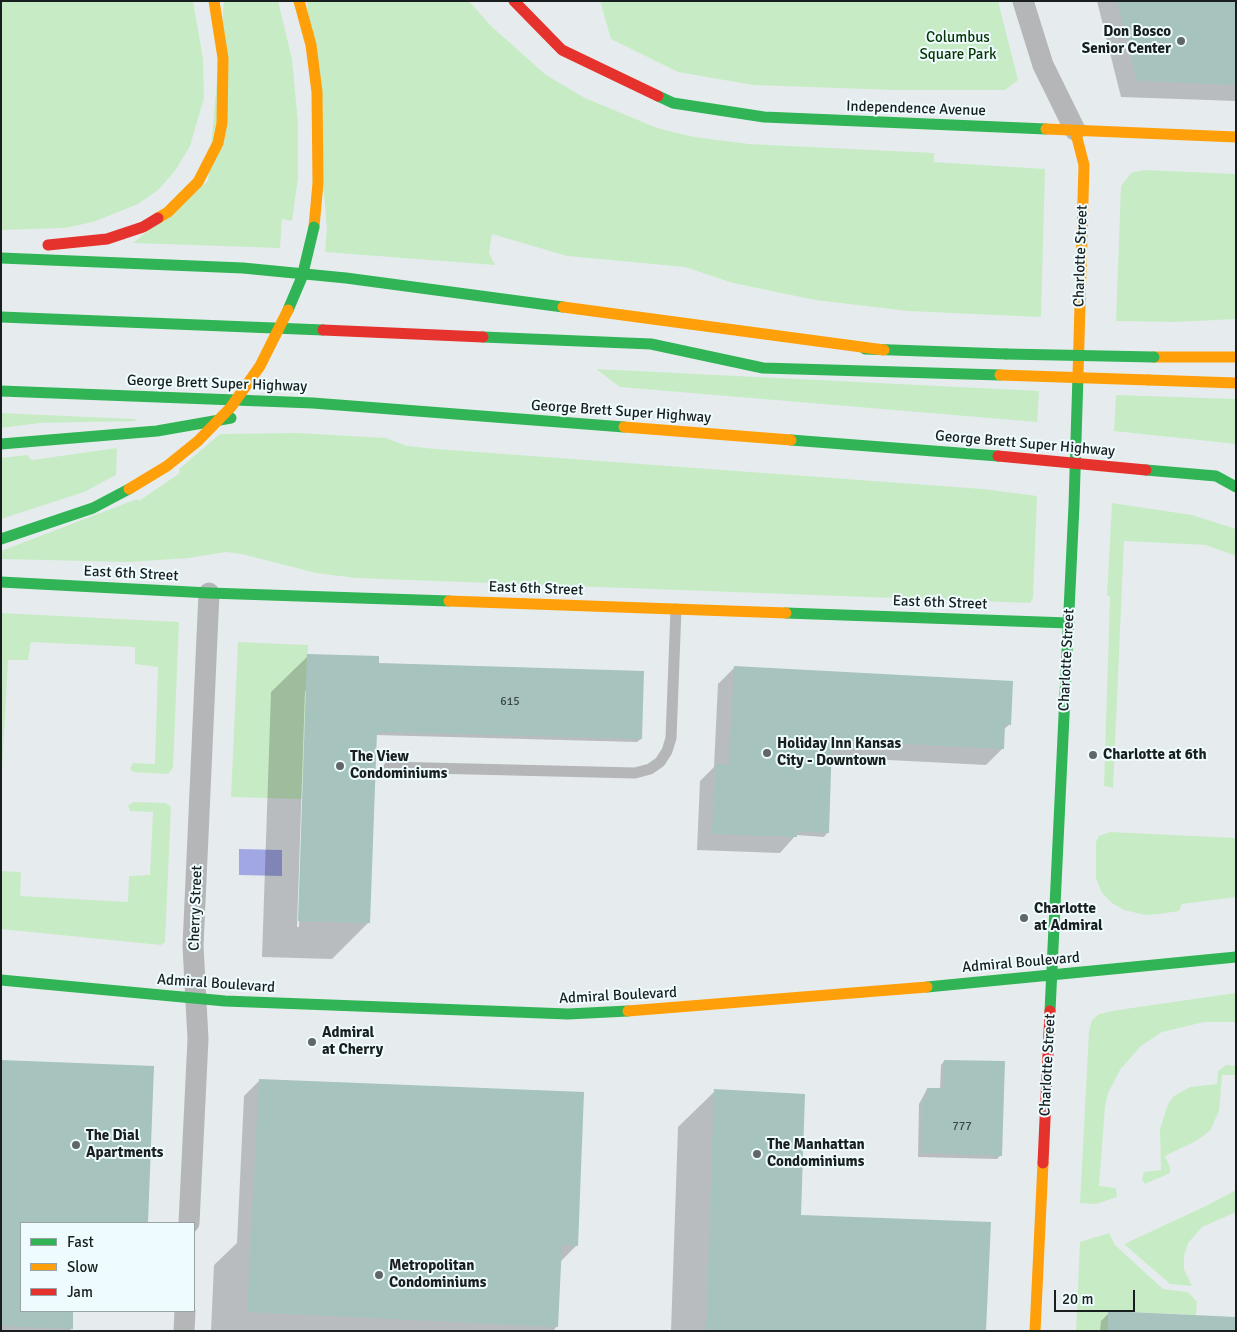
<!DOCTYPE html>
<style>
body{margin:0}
#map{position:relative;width:1237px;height:1332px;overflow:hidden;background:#e6ecee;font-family:Signika,sans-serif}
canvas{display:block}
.frame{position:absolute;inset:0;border:2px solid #191e1e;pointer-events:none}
.legend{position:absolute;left:20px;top:1222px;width:175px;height:90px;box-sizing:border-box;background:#effcff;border:1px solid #99a3a5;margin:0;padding:6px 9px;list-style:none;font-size:15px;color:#191e1e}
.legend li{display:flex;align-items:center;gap:10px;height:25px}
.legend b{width:25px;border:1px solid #99a3a5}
.scale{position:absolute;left:1054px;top:1290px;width:81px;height:22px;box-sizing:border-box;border:2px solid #191e1e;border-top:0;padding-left:6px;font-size:15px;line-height:18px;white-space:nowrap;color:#191e1e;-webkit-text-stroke:4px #effcff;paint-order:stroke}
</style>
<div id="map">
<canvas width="1237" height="1332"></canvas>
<div class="frame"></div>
<ul class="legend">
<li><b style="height:6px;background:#30b455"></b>Fast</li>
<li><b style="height:6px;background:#ff9f0a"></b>Slow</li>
<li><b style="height:6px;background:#e5322d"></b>Jam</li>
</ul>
<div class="scale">20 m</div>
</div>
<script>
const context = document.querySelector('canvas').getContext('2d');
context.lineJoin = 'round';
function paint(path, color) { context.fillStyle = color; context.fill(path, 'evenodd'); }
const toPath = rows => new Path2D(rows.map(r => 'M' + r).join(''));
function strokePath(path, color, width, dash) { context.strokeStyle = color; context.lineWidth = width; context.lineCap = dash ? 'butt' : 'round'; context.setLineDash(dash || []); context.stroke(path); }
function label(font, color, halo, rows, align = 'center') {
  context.font = font + ' Signika,sans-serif'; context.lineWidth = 4; context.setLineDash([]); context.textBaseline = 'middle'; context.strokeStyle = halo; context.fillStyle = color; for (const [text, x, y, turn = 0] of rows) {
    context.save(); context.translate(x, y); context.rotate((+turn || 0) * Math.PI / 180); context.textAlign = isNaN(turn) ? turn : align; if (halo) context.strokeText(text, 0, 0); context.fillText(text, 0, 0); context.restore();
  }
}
const green = toPath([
 [1,1,193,1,203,59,204,98,190,146,175,171,158,190,138,204,93,222,65,228,1,230],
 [224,1,278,1,292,59,298,122,298,178,292,221,282,219,280,248,133,243,208,181],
 [307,1,469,1,490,25,546,75,585,98,657,128,694,137,749,144,934,153,934,162,1045,169,1041,317,908,311,815,300,733,283,685,267,567,256,492,234,489,253,495,265,325,252,327,229],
 [600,1,998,1,1018,80,1005,90,893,90,753,85,678,72,611,39],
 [1144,170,1236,174,1236,319,1176,322,1116,321,1121,186,1131,173],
 [596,369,1039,391,1037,422,620,387],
 [1116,395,1236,399,1236,444,1114,431],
 [1,413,134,419,138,421,40,423,1,428],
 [297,433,386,438,407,446,436,449,983,489,1037,496,1033,598,1030,603,356,578,316,573,242,554,226,552,189,558,129,562,1,559,1,551,137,499,139,501,180,473,179,469,220,434],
 [117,448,116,475,84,492,1,519,1,458,27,455,32,460],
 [1112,503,1192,515,1236,529,1236,556,1206,545,1124,541,1113,788,1104,786,1110,597,1107,596],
 [1,613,179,622,173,768,168,774,133,772,130,769,133,763,155,764,158,667,135,664,135,647,31,642,28,660,8,660,1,791],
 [238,642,308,645,302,799,231,797],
 [134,802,166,803,171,807,165,942,161,945,1,929,1,871,21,872,20,896,128,902,129,876,150,875,153,812,130,811,128,805],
 [1110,832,1236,838,1236,897,1182,904,1179,911,1159,914,1145,915,1124,910,1112,903,1102,893,1096,878,1096,842,1099,836],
 [1236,993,1236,1022,1204,1022,1162,1032,1141,1046,1120,1070,1108,1093,1105,1106,1099,1186,1116,1188,1117,1197,1096,1204,1080,1203,1089,1031,1092,1020,1099,1014,1118,1010],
 [1226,1065,1236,1066,1236,1075,1222,1075,1219,1111,1210,1131,1196,1141,1165,1156,1170,1167,1170,1173,1145,1184,1142,1179,1144,1172,1161,1170,1160,1129,1168,1104,1174,1096,1190,1087,1217,1084,1218,1071],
 [1236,1190,1236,1212,1202,1227,1188,1243,1184,1256,1184,1269,1192,1286,1170,1284,1124,1244,1208,1205],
 [1109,1233,1115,1245,1163,1289,1188,1292,1197,1302,1196,1315,1109,1311,1108,1331,1076,1331,1080,1242]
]);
const water = toPath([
 [239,849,282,850,282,876,239,875]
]);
const shadow = toPath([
 [1097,1,1236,1,1236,101,1121,97],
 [308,656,641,739,637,742,375,735,369,922,332,959,262,957,271,692],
 [305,691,307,691,299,927,297,927],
 [734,668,1010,724,1003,730,1002,749,986,765,830,757,827,833,824,837,796,835,780,853,697,850,700,781,714,767,718,684],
 [944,1061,1001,1155,997,1159,918,1157,919,1104,927,1089,940,1089,941,1065],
 [1,1062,152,1067,147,1223,21,1223,21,1311,72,1311,72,1328,69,1331,1,1331],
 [260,1080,577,1245,560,1262,557,1326,553,1331,211,1331,214,1265,237,1243,244,1096],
 [715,1091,799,1218,985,1331,671,1331,678,1127],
 [1109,1313,1236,1331,1100,1331,1101,1321]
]);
const building = toPath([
 [1117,1,1236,1,1236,85,1137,81],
 [307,654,379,656,379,663,644,671,642,739,377,732,370,923,298,921],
 [734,666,1013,681,1011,725,1005,724,1004,749,832,740,829,833,797,832,797,837,712,834,716,764,729,765],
 [1,1060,154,1066,148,1223,21,1223,21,1311,73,1311,73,1329,1,1326],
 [944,1060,1005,1061,1002,1156,921,1153,922,1099,926,1100,927,1088,943,1088],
 [259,1079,584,1092,578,1246,562,1245,558,1327,247,1312],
 [714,1089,805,1094,801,1215,991,1222,986,1331,706,1331],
 [1108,1311,1236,1317,1236,1331,1108,1331]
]);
const lane = toPath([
 [389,767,635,773,650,769,660,762,667,751,671,738,676,609]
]);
const street = toPath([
 [1023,1,1043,65,1075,130],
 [189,1223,198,1039,193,946,209,593],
 [184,1331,185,1311]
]);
const fast = toPath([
 [658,96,673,103,764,117,1046,129],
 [1,258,243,268,346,278,563,307],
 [1,317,323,330],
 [483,337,651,344,763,368,1000,375],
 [865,349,1006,354],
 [1,391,313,403,624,427],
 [791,440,998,456],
 [1,444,157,431,231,418],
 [1146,470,1216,476,1236,487],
 [1,539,93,508,129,489],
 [1,582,209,593,449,601],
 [786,613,1069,623],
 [1,980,225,1001,568,1014,628,1011],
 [927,987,1236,957],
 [1050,1011,1074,505,1078,375]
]);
const slow = toPath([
 [299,1,311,45,317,92,318,183,314,227],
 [1046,129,1236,137],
 [1075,130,1084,165,1078,375],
 [158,218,168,212,198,182,218,143,222,123,223,58,214,1],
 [563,307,884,350],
 [1154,357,1236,357],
 [1149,380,1236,383],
 [624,427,791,440],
 [449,601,786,613],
 [628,1011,927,987],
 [1035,1331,1043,1163]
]);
const jam = toPath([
 [514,1,562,50,658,96],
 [48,245,107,239,143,227,158,218],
 [323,330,483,337],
 [1043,1163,1050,1011]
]);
const fastBridge = toPath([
 [288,310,302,277,314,227],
 [1006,354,1154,357]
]);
const slowBridge = toPath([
 [1000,375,1149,380],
 [129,489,167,466,198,441,231,407,260,366,288,310]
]);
const jamBridge = toPath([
 [998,456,1146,470]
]);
const markers = [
 [1181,41,5,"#616667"],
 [767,753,5,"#616667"],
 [1093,755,5,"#616667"],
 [340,766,5,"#616667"],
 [1024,918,5,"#616667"],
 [312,1042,5,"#616667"],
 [76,1145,5,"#616667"],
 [757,1154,5,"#616667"],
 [379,1275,5,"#616667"]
];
const numberNames = [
 ["615",510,702],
 ["777",962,1127]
];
const poiNames = [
 ["Don Bosco",1171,32,"right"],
 ["Senior Center",1171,49,"right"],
 ["Holiday Inn Kansas",777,744],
 ["City - Downtown",777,761],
 ["Charlotte at 6th",1103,755],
 ["The View",350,757],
 ["Condominiums",350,774],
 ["Charlotte",1034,909],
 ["at Admiral",1034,926],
 ["Admiral",322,1033],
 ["at Cherry",322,1050],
 ["The Dial",86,1136],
 ["Apartments",86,1153],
 ["The Manhattan",767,1145],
 ["Condominiums",767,1162],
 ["Metropolitan",389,1266],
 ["Condominiums",389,1283]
];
const parkNames = [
 ["Columbus",958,38],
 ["Square Park",958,55]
];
const streetNames = [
 ["Independence Avenue",916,109,2],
 ["Charlotte Street",1081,256,-88],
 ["George Brett Super Highway",217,384,2],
 ["George Brett Super Highway",621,412,4],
 ["George Brett Super Highway",1025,444,5],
 ["East 6th Street",131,574,3],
 ["East 6th Street",536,589,2],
 ["East 6th Street",940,603,2],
 ["Charlotte Street",1067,660,-87],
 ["Cherry Street",196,908,-88],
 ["Admiral Boulevard",1021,963,-5],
 ["Admiral Boulevard",216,984,4],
 ["Admiral Boulevard",618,996,-3],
 ["Charlotte Street",1048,1065,-87]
];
paint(green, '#c7ecc5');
paint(water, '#a1a7e3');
paint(shadow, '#0003');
paint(building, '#a6c3be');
strokePath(lane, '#b5b6b8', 11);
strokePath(street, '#b5b6b8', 21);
strokePath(fast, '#30b455', 11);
strokePath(slow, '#ff9f0a', 11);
strokePath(jam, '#e5322d', 11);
strokePath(fastBridge, '#30b455', 11);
strokePath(slowBridge, '#ff9f0a', 11);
strokePath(jamBridge, '#e5322d', 11);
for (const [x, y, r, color] of markers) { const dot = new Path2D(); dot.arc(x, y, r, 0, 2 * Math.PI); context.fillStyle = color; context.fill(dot); strokePath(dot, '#effcff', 2); }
label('12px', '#3c4746', null, numberNames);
label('bold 15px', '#191e1e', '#effcff', poiNames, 'left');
label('15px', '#063501', '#effcff', parkNames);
label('15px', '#191e1e', '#effcff', streetNames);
</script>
